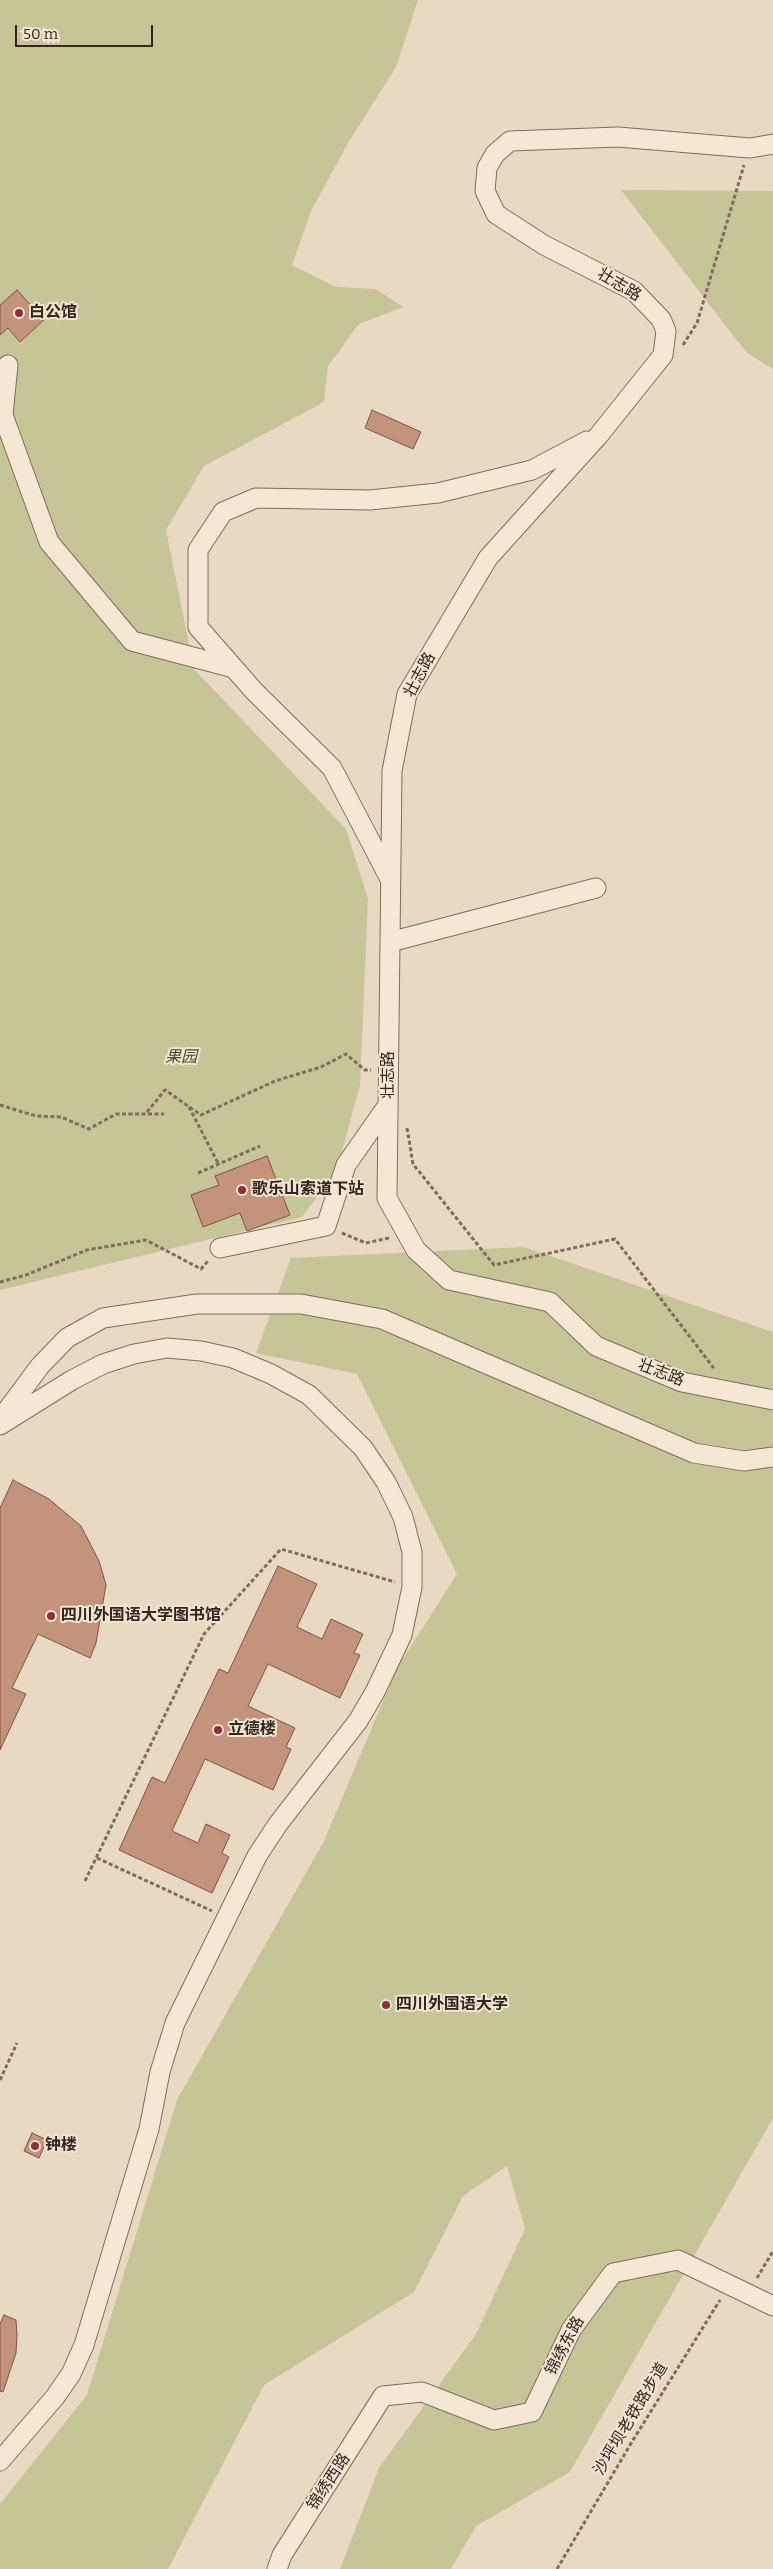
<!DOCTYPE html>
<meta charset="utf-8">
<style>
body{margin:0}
#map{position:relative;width:773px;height:2569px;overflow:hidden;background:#e9d9c3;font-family:Bitter,serif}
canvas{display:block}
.scale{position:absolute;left:15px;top:25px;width:138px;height:22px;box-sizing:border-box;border:2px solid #32261e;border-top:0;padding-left:6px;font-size:15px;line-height:18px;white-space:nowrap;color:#32261e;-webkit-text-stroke:4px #f1e5d2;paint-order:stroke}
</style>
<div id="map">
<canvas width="773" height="2569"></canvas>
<div class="scale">50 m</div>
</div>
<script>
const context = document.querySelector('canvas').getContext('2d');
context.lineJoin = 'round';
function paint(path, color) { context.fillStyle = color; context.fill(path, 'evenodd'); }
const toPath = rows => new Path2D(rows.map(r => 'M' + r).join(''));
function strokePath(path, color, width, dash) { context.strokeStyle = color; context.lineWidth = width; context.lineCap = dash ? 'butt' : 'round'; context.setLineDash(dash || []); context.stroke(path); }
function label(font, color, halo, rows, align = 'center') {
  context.font = font + ' Bitter,"Noto Sans SC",serif'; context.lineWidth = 4; context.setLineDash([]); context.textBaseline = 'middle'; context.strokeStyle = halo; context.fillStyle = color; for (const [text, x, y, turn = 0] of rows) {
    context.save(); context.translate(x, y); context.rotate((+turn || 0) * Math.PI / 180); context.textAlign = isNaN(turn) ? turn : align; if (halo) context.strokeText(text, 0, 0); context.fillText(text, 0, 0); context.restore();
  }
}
const green = toPath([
 [0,0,418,0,396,67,348,143,311,211,292,265,336,287,376,289,403,307,359,324,328,366,324,402,204,466,166,530,194,669,346,829,368,899,360,1085,337,1170,302,1217,0,1290],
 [621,190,773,191,773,369,746,352],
 [524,1247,773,1332,773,2118,570,2472,476,2526,451,2569,340,2569,379,2468,476,2334,525,2229,507,2166,463,2196,414,2292,264,2385,168,2569,0,2569,0,2504,87,2395,177,2100,324,1841,397,1668,457,1574,357,1374,256,1353,291,1258]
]);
const building = toPath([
 [17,290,44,320,20,342,8,328,0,335,0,305,17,290],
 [372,410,421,432,413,449,365,428,372,410],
 [267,1156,290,1215,247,1231,240,1213,203,1227,191,1195,219,1185,215,1176,267,1156],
 [13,1480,49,1499,81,1526,99,1561,106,1585,96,1643,90,1658,38,1634,12,1688,26,1694,0,1750,0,1508,13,1480],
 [278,1566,317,1584,297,1627,322,1639,331,1619,363,1634,354,1653,360,1655,340,1698,268,1664,248,1706,295,1728,286,1747,291,1749,273,1790,205,1759,172,1831,198,1843,206,1824,230,1835,222,1853,229,1857,212,1893,119,1850,152,1777,165,1783,219,1669,228,1673,278,1566],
 [32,2133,47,2140,39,2158,24,2151,32,2133],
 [4,2315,16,2320,17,2335,16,2353,3,2392,0,2391,0,2324,4,2315]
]);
const path = toPath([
 [683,345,697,323,744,165],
 [0,1105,36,1116,61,1117,89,1129,116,1114,164,1114],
 [189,1107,219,1165],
 [147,1112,165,1090,201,1115,275,1081,321,1067,346,1054,365,1070,371,1070],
 [407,1128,413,1164,494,1265,615,1239,713,1367,713,1370],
 [198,1173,260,1146],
 [342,1233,366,1243,389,1238],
 [0,1282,26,1275,87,1250,146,1240,201,1269,208,1261],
 [97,1858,212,1911],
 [85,1881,204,1634,281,1549,395,1582],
 [0,2080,17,2043],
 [757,2278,773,2251],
 [557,2569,630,2445,720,2300]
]);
const minor = toPath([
 [773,144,750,148,618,137,510,141,495,154,487,168,485,191,496,214,544,245,634,291,661,319,666,331,663,355,599,435,488,558,407,694,392,771,387,1198,416,1250,449,1280,550,1302,596,1346,682,1382,773,1400],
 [8,365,3,415,49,542,132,641,234,668],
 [389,877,332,768,254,691,198,627,198,550,223,512,256,498,370,500,438,493,532,470,587,441],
 [390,942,596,888],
 [220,1248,326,1226,346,1165,388,1105],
 [0,1420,40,1366,67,1338,103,1318,197,1304,301,1304,382,1319,694,1453,744,1461,773,1457],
 [0,1425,72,1380,103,1364,134,1354,167,1348,201,1351,233,1358,271,1374,309,1395,363,1448,386,1482,403,1517,412,1552,412,1587,402,1635,375,1692,358,1721,278,1824,257,1856,175,2023,160,2072,149,2129,84,2345,71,2374,55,2397,0,2461],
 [277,2569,282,2555,383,2396,422,2392,494,2420,532,2412,571,2330,613,2273,678,2260,773,2306]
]);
const markers = [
 [19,313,5,"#89323c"],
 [242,1190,5,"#89323c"],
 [51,1616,5,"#89323c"],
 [218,1730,5,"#89323c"],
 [386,2005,5,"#89323c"],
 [35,2146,5,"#89323c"]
];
const streetNames = [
 ["壮志路",619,285,31],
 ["壮志路",420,675,-62],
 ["壮志路",389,1075,-90],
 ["壮志路",661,1373,21],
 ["锦绣东路",565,2346,-62],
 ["沙坪坝老铁路步道",631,2419,-59],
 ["锦绣西路",329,2482,-57]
];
const poiNames = [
 ["白公馆",29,313],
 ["歌乐山索道下站",252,1190],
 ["四川外国语大学图书馆",61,1616],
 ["立德楼",228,1730],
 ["四川外国语大学",396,2005],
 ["钟楼",45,2146]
];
const parkNames = [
 ["果园",181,1058]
];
paint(green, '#c5c598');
paint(building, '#c3937d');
strokePath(building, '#7d5544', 1);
strokePath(minor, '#816c5c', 21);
strokePath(path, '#816c5c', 3, [4, 2.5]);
strokePath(minor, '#f4e8d5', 19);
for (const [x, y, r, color] of markers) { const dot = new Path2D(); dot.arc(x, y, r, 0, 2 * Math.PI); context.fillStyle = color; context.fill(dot); strokePath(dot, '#f1e5d2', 2); }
label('16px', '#32261e', '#f1e5d2', streetNames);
label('bold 16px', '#32261e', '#f1e5d2', poiNames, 'left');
label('italic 16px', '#474c27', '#f1e5d2', parkNames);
</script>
